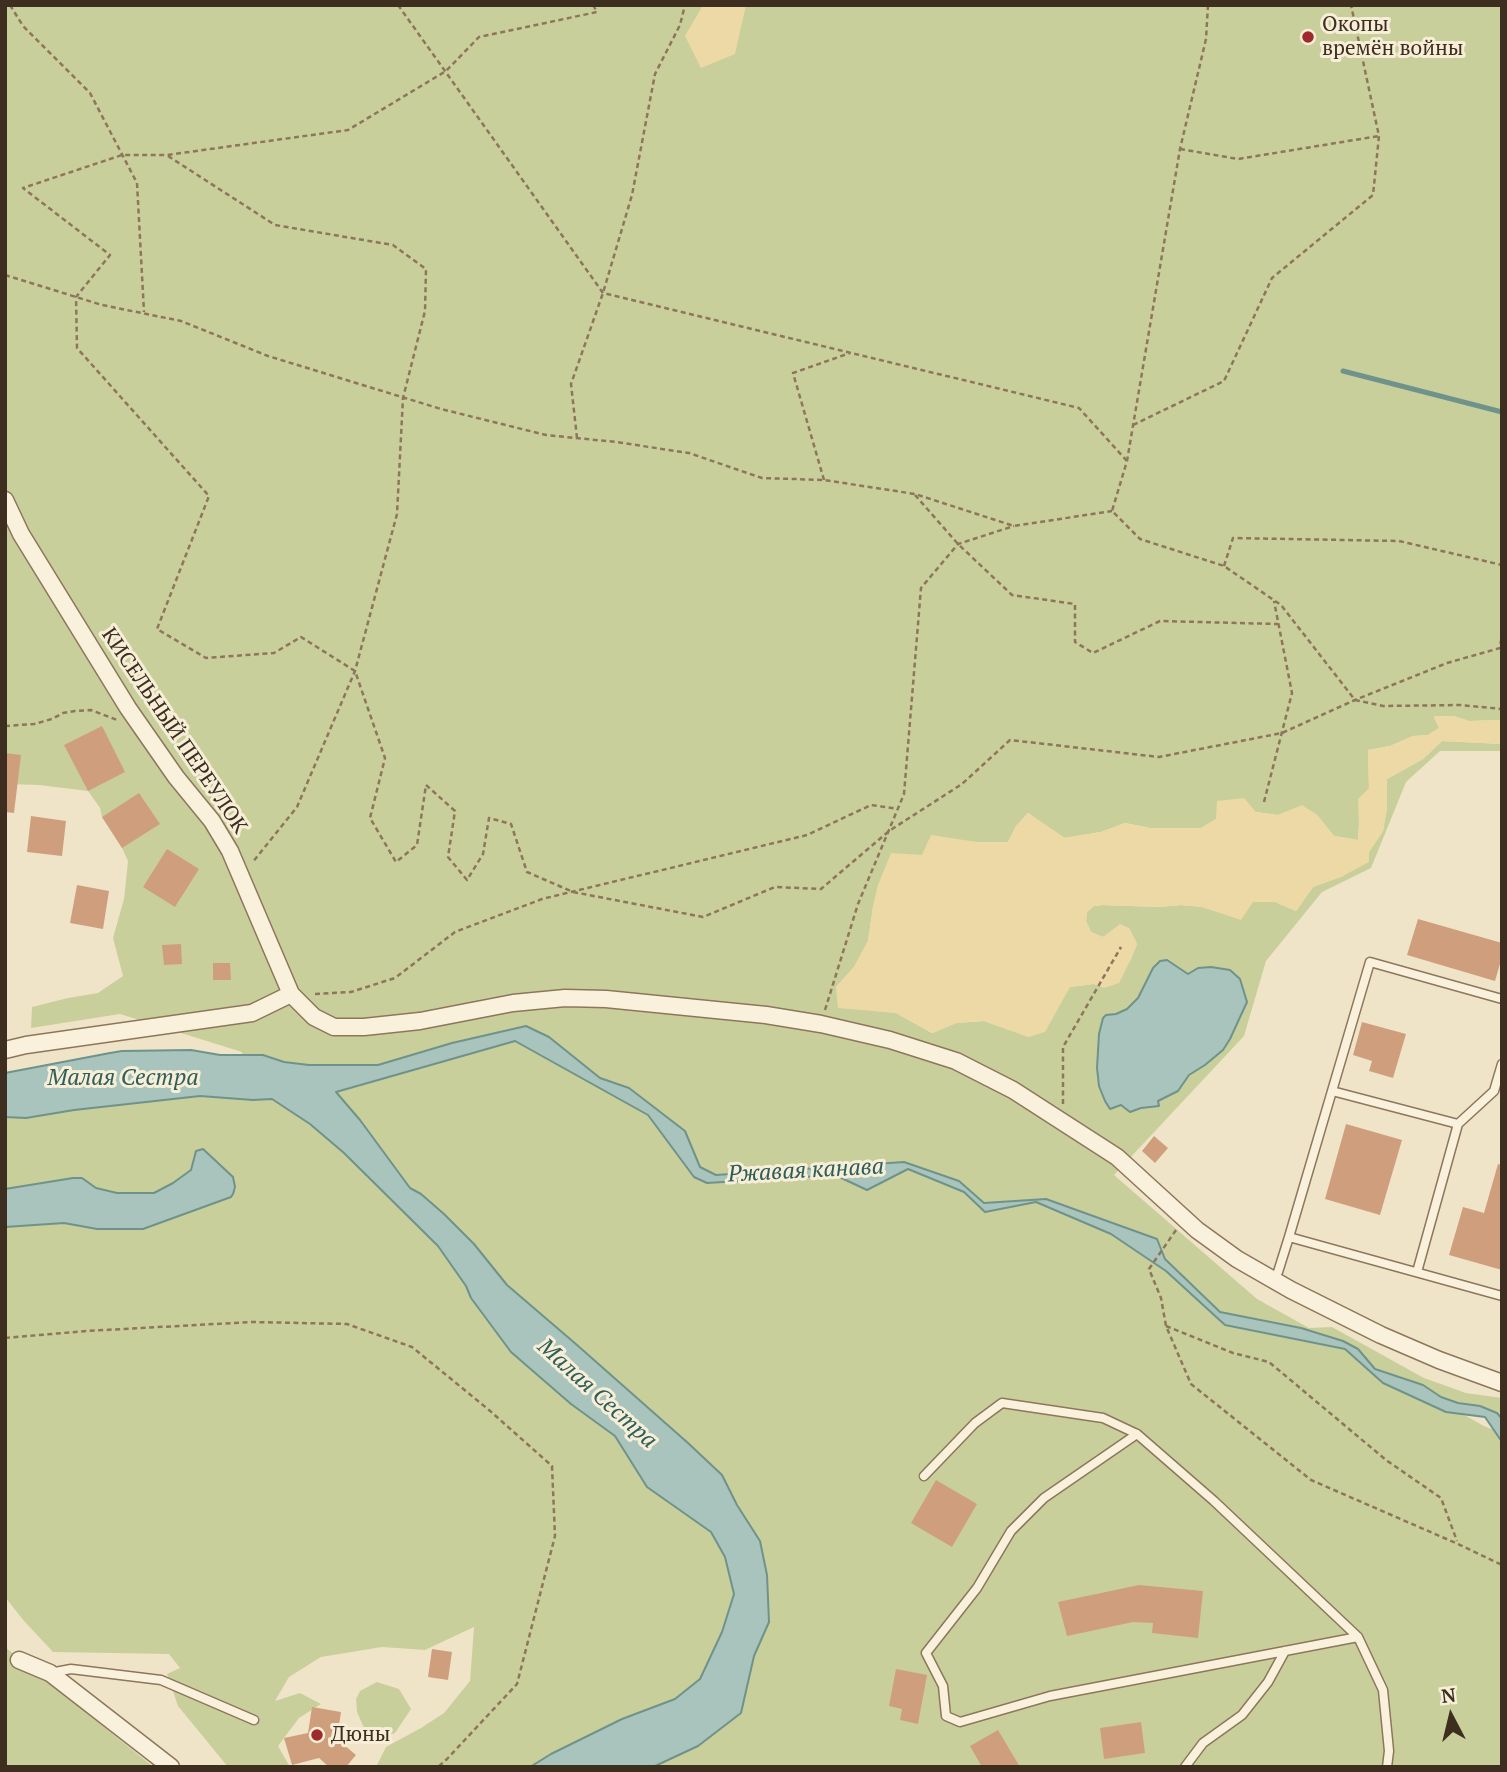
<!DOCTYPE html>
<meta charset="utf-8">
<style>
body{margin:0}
#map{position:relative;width:1507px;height:1772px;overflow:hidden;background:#f0e4c8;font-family:"PT Serif",serif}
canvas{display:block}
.frame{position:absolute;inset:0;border:7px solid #3d2e20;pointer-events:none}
.north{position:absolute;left:1416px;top:1681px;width:70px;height:70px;-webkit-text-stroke:5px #f7eed8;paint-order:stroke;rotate:353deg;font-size:19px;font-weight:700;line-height:28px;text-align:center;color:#3d2e20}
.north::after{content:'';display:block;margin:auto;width:24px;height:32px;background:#3d2e20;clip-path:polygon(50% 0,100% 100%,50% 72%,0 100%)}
</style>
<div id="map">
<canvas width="1507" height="1772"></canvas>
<div class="frame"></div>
<div class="north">N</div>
</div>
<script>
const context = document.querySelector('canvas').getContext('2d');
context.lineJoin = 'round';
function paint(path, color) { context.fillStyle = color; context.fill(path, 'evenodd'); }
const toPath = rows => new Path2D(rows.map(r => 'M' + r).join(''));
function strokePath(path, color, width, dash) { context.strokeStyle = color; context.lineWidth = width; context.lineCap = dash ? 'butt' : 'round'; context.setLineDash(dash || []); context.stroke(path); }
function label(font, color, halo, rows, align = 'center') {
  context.font = font + ' "PT Serif",serif'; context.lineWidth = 6; context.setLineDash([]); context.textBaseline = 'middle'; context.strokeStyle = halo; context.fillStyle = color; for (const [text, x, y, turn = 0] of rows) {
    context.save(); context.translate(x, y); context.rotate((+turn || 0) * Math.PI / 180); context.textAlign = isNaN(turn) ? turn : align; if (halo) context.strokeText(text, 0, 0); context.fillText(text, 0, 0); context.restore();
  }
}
const green = toPath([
 [5,5,1502,5,1502,720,1469,721,1453,716,1434,717,1439,728,1428,735,1413,736,1390,746,1368,750,1369,788,1359,825,1358,840,1334,836,1317,815,1302,806,1278,815,1256,812,1216,819,1201,828,1150,828,1125,823,1101,832,1064,838,1028,813,1016,826,1008,842,977,842,922,855,878,886,873,907,868,941,854,967,836,987,875,1011,896,1013,932,1033,956,1023,984,1021,1029,1037,1070,987,1093,984,1130,961,1137,944,1129,928,1103,937,1091,932,1086,921,1087,912,1094,906,1103,905,1159,907,1181,905,1202,907,1219,912,1253,902,1275,902,1296,911,1313,887,1343,876,1369,852,1383,831,1387,808,1387,779,1423,759,1442,741,1502,744,1502,751,1440,751,1406,782,1371,868,1322,892,1266,961,1244,1036,1114,1175,1257,1299,1309,1328,1332,1327,1424,1378,1466,1393,1502,1398,1502,1419,1497,1413,1480,1406,1458,1403,1441,1397,1423,1385,1404,1381,1484,1426,1502,1433,1502,1767,376,1767,386,1747,421,1728,444,1713,470,1681,474,1627,425,1650,382,1647,321,1657,289,1677,275,1701,300,1693,321,1704,299,1718,278,1746,290,1767,228,1767,178,1706,167,1674,180,1668,169,1654,53,1652,24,1621,5,1597,5,1227,64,1223,97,1229,231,1197,194,1155,191,1170,173,1183,154,1193,117,1193,96,1188,82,1178,73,1178,5,1189,5,1109,153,1096,242,1098,242,1052,120,1014,31,1028,32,1007,68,998,98,993,123,976,113,938,124,899,128,861,122,848,102,817,100,808,88,791,39,785,5,784],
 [1167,960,1189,974,1198,968,1247,1002,1230,1039,1205,1065,1189,1075,1177,1091,1149,1106,1130,1112,1121,1105,1097,1068,1099,1034,1106,1015,1116,1014,1127,1009,1138,998,1149,976],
 [5,1647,151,1765,151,1767,5,1767],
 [377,1682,399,1689,411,1709,395,1733,378,1740,368,1737,357,1712,356,1699,360,1691]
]);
const sand = toPath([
 [703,5,746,5,735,54,701,68,685,36],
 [1434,716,1453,716,1469,721,1502,720,1502,744,1442,741,1423,759,1387,779,1387,808,1383,831,1369,852,1369,862,1343,876,1313,887,1296,911,1275,902,1253,902,1241,920,1202,907,1181,905,1159,907,1103,905,1094,906,1087,912,1086,921,1091,932,1103,937,1120,924,1129,928,1137,944,1130,961,1119,983,1104,988,1093,984,1070,987,1045,1032,1029,1037,984,1021,956,1023,933,1033,896,1013,838,1008,836,987,854,967,868,941,873,907,878,885,891,853,922,855,931,835,977,842,1008,842,1016,826,1028,813,1065,838,1101,832,1125,823,1150,828,1201,828,1216,819,1217,801,1244,798,1256,812,1278,815,1302,805,1317,815,1334,836,1358,840,1359,825,1358,799,1369,788,1368,750,1390,746,1413,736,1428,735,1439,728]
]);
const water = toPath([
 [1167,960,1188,974,1198,968,1211,967,1230,970,1240,979,1247,1002,1230,1039,1223,1050,1205,1065,1189,1075,1178,1091,1158,1101,1159,1106,1141,1108,1130,1112,1121,1105,1110,1109,1105,1101,1099,1086,1097,1068,1099,1034,1103,1018,1106,1015,1116,1014,1127,1009,1138,998,1153,968,1160,961,1167,960],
 [526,1026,549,1037,600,1078,629,1088,685,1131,700,1167,716,1175,904,1162,959,1181,984,1203,1046,1199,1157,1239,1165,1259,1220,1312,1301,1328,1343,1341,1358,1349,1375,1369,1423,1385,1441,1397,1458,1403,1480,1406,1497,1413,1502,1419,1502,1442,1485,1417,1446,1412,1383,1383,1345,1349,1225,1325,1166,1271,1111,1234,1036,1202,985,1212,964,1192,908,1169,867,1190,835,1175,707,1183,694,1177,648,1115,515,1041,336,1092,360,1120,410,1188,421,1194,444,1214,474,1244,507,1285,577,1345,688,1443,722,1475,737,1505,760,1541,767,1575,769,1622,754,1656,741,1713,698,1746,653,1767,530,1767,551,1754,622,1719,675,1699,700,1679,722,1632,734,1594,725,1557,711,1532,647,1487,615,1436,571,1404,511,1352,471,1298,466,1286,438,1246,344,1153,310,1124,272,1099,253,1100,200,1096,74,1110,26,1118,5,1117,5,1073,110,1053,122,1051,191,1050,220,1055,263,1055,284,1062,309,1065,378,1065,452,1043,526,1026],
 [203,1149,233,1177,235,1187,233,1194,231,1197,143,1229,97,1229,64,1223,5,1227,5,1189,73,1178,82,1178,96,1188,117,1193,154,1193,173,1183,191,1170,196,1151,203,1149]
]);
const stream = toPath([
 [1343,371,1502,412]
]);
const building = toPath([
 [102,726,125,772,88,791,64,745],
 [5,753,21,755,14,813,5,812],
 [139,793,160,824,122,848,102,817],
 [31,816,66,821,62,856,27,852],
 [167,849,199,869,175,907,143,887],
 [77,885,109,891,103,929,70,923],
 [1418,919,1502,943,1502,957,1495,981,1407,955],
 [181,944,182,964,164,965,162,945],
 [213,963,230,963,231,980,213,980],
 [1362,1022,1406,1034,1393,1078,1369,1071,1372,1061,1353,1055],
 [1346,1124,1402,1140,1380,1215,1325,1199],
 [1154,1136,1168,1148,1155,1163,1142,1151],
 [1498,1164,1502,1165,1502,1270,1449,1255,1463,1207,1484,1213],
 [936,1480,977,1504,952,1547,911,1523],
 [1139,1585,1203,1591,1198,1638,1152,1633,1153,1623,1133,1622,1067,1636,1058,1602],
 [432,1649,452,1652,448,1680,428,1677],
 [896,1669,927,1675,918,1724,900,1720,902,1709,889,1706],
 [312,1707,341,1712,337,1739,356,1755,346,1767,329,1767,319,1758,292,1765,284,1738,308,1733],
 [1141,1722,1145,1753,1104,1759,1100,1728],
 [998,1730,1020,1767,982,1767,970,1746]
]);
const path = toPath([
 [10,5,23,26,90,93,137,183,144,312],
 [398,5,603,293,1079,408,1127,461],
 [593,5,597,12,479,37,446,71,348,130,167,155,122,155,23,188,110,255,76,297,77,348,209,496,157,629,206,658,274,653,301,637,355,671,385,758,370,818,396,862,417,845,426,785,455,811,448,857,467,880,483,854,489,818,511,824,527,872,573,892,703,917,775,887,821,889,889,831,962,784,1010,740,1159,757,1282,733,1355,700,1447,663,1500,648,1502,633],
 [1208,5,1206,39,1180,149,1127,461,1112,511,1140,539,1224,566,1281,605,1355,700,1383,706,1460,705,1502,709],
 [1180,149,1238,159,1379,136],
 [168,156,275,225,393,245,426,269,425,311,403,398,397,514,355,671,297,807,252,863],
 [5,275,102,305,181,321,268,356,441,409,546,435,616,442,689,453,762,478,824,480,915,494,1014,526,1112,511],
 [1133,425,1224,381,1272,278,1373,195,1379,136,1351,5],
 [577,438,571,384,603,293,632,195,655,74,680,25,685,5],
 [824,480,793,373,850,353],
 [915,495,958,544,1012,595,1075,604,1075,642,1093,653,1160,621,1278,624],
 [1224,566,1233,538,1399,541,1502,565],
 [5,726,34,724,52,719,63,713,75,711,91,710,117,720],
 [1264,802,1292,693,1274,601],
 [315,994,351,992,395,978,455,932,542,899,807,835,871,805,898,809],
 [825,1010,858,904,904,794,921,588,958,544,1014,526],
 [1063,1104,1063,1047,1121,947],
 [1176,1230,1149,1269,1161,1298,1166,1326,1191,1384,1311,1480,1458,1544,1502,1565],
 [1166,1326,1233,1353,1269,1362,1386,1460,1441,1498,1457,1541],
 [5,1338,86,1331,252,1322,347,1324,412,1347,489,1410,552,1466,555,1536,517,1684,447,1759,438,1767]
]);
const service = toPath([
 [1332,1091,1458,1124],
 [1289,1237,1502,1296],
 [1417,1272,1458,1124,1494,1091,1502,1064],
 [1273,1279,1278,1272,1289,1237,1370,962,1502,999],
 [1137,1434,1044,1498,1011,1531,977,1588,926,1653,943,1686,946,1716,960,1722,1050,1696,1358,1637],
 [924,1476,975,1423,1002,1403,1103,1418,1137,1434,1214,1501,1358,1637,1383,1690,1389,1751,1387,1767],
 [50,1673,71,1669,161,1680,254,1720],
 [1185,1767,1203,1743,1242,1715,1268,1682,1285,1651]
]);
const minor = toPath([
 [5,500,21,534,128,708,176,777,212,821,230,851,291,994,314,1017,334,1027,364,1027,420,1021,513,1003,565,998,606,999,766,1015,821,1024,890,1040,956,1061,1013,1090,1117,1157,1197,1230,1237,1259,1291,1290,1381,1335,1439,1360,1502,1383],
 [5,1050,26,1045,252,1013,291,994],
 [19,1660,50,1673,171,1767]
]);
const markers = [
 [1308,37,7,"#9e2a2b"],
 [317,1735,7,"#9e2a2b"]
];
const poiNames = [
 ["Окопы",1322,25],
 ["времён войны",1322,49],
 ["Дюны",331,1735]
];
const streetNames = [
 ["КИСЕЛЬНЫЙ ПЕРЕУЛОК",174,731,56]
];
const waterNames = [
 ["Малая Сестра",123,1078],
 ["Ржавая канава",806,1171,-3],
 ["Малая Сестра",597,1394,42]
];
paint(green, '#c9cf9b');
paint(sand, '#ecd9a5');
paint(water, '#a9c4bc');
strokePath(water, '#6f938a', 2);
strokePath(stream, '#6f938a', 5);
paint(building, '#cf9f7d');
strokePath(service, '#8d765c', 11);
strokePath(minor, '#8d765c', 19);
strokePath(path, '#8d765c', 2.5, [5, 3.5]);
strokePath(service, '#faf1dc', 8);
strokePath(minor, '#faf1dc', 16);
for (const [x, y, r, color] of markers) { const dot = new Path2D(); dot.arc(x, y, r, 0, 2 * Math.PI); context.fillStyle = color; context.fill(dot); strokePath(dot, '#f7eed8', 2.5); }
label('21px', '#3d2e20', '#f7eed8', poiNames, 'left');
label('21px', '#3d2e20', '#f7eed8', streetNames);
label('italic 23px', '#2f5d5a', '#f7eed8', waterNames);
</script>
